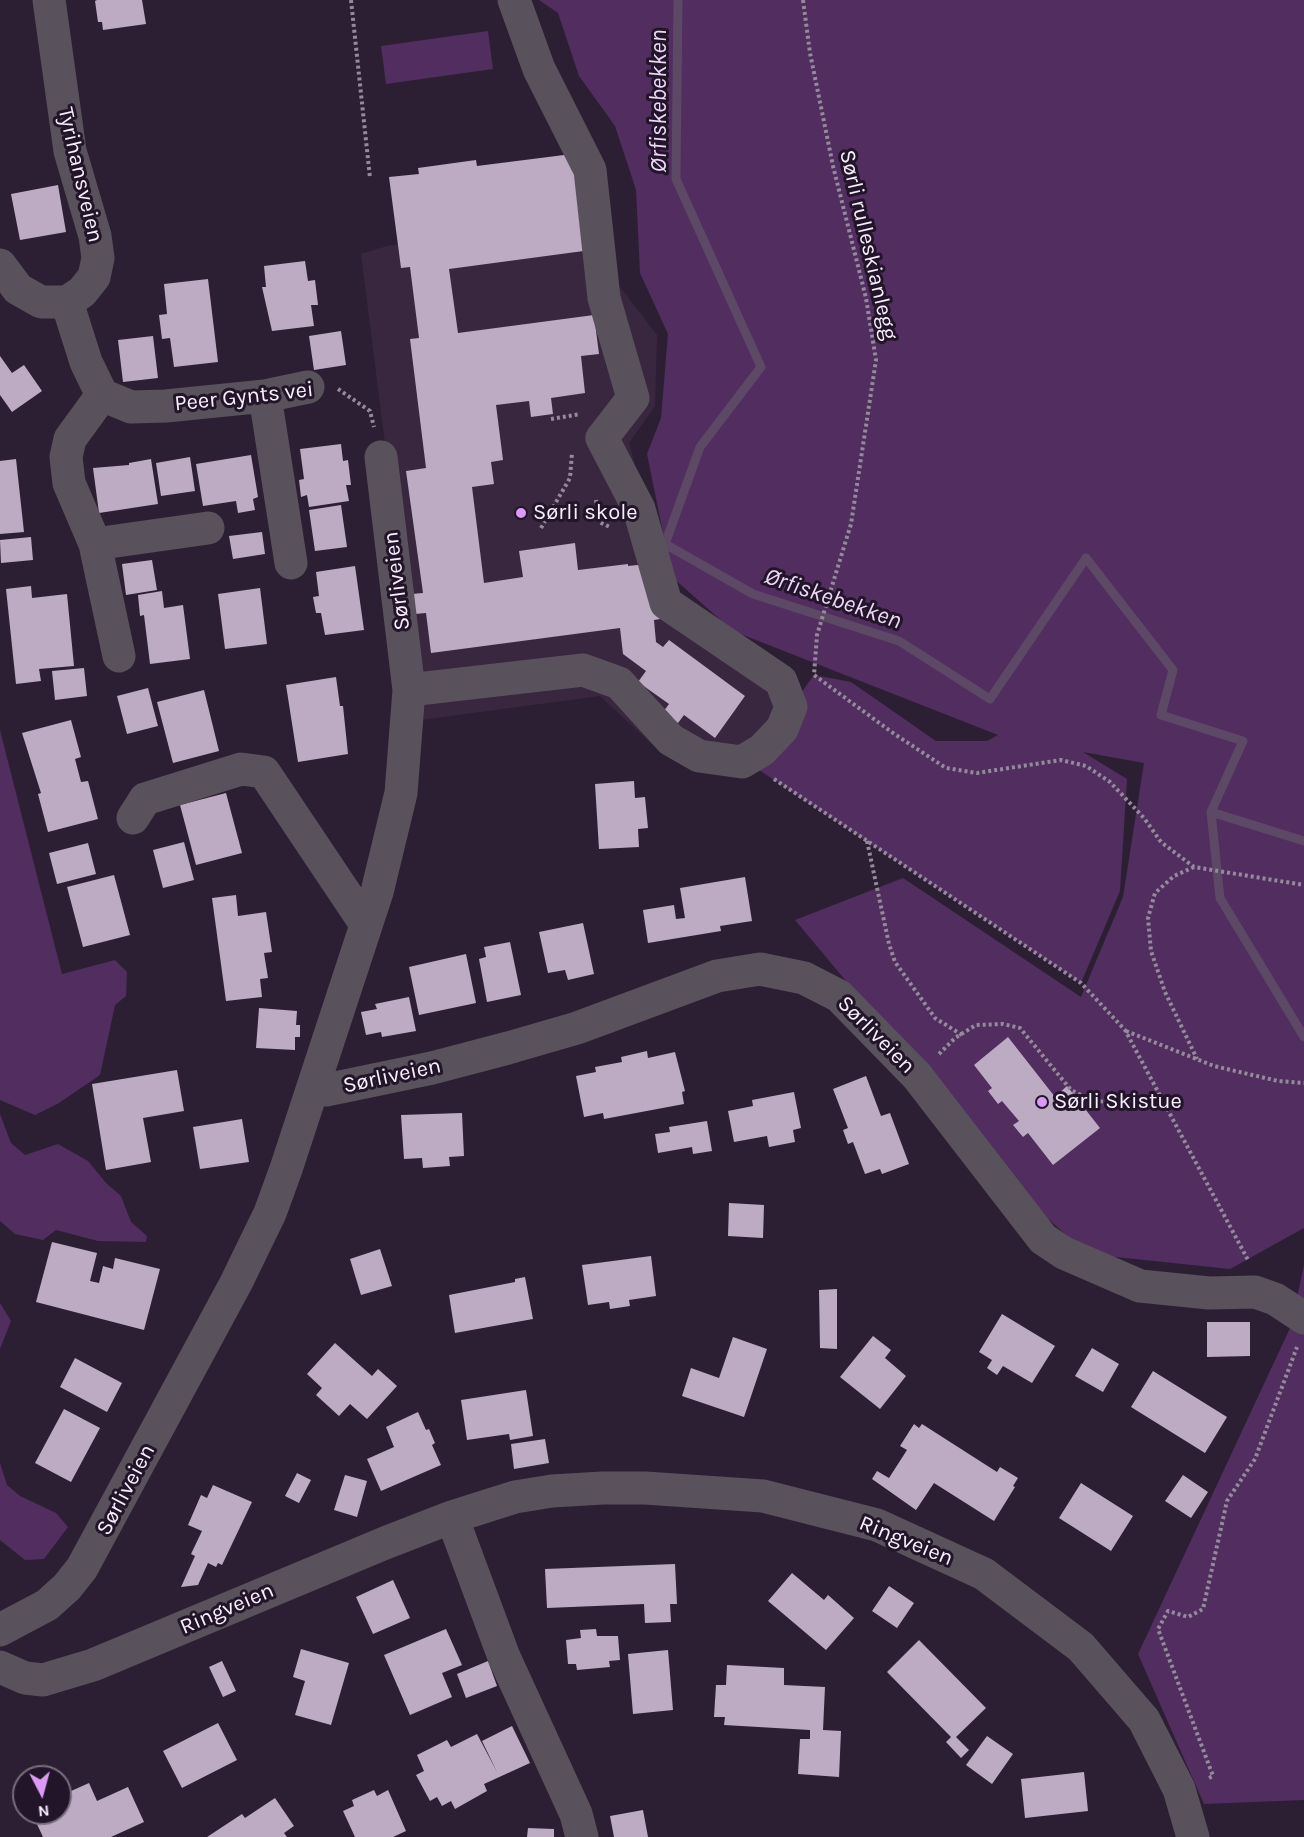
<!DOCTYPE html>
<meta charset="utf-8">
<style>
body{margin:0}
#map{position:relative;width:1304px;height:1837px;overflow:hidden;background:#2d1f33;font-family:Karla,sans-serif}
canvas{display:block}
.north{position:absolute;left:12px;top:1765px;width:60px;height:60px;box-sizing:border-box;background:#231529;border:2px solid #786c7e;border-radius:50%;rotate:174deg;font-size:16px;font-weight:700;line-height:24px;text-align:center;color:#f8effd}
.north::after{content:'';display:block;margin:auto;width:21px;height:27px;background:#da9af6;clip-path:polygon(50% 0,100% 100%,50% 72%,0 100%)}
</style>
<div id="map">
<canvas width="1304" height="1837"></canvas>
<div class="north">N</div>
</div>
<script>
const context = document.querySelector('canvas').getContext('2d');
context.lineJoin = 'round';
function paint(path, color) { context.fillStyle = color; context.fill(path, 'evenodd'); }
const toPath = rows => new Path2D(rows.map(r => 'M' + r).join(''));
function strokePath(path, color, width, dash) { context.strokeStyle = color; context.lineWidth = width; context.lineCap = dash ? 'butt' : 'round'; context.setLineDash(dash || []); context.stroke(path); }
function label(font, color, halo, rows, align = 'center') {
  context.font = font + ' Karla,sans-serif'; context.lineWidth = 6; context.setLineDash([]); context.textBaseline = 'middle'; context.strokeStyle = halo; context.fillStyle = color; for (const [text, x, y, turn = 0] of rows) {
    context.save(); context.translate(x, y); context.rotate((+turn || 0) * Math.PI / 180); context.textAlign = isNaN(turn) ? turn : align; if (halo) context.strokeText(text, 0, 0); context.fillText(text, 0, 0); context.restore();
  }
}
const built = toPath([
 [567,218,657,335,655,406,629,443,668,584,801,694,750,764,658,750,600,696,420,720,361,254,387,246]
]);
const green = toPath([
 [539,0,1304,0,1304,1228,1230,1269,1087,1254,1034,1206,795,920,903,878,1081,997,1123,897,1144,763,1083,752,1127,779,1120,891,1081,983,750,764,814,675,851,682,936,741,987,741,998,735,733,631,672,577,647,454,661,418,668,334,640,273,636,190,615,126,579,76,558,13],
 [488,31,493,69,386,84,381,46],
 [0,730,62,974,115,960,127,972,126,996,115,1005,100,1075,59,1103,35,1115,0,1100],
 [0,1114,11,1143,25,1155,58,1144,88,1161,106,1183,121,1196,131,1222,147,1236,146,1242,98,1241,56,1230,43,1240,15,1234,0,1221],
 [1304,1265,1304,1800,1204,1804,1138,1654,1291,1326],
 [0,1303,11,1321,0,1349],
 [0,1463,7,1485,20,1496,56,1513,68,1527,44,1559,25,1560,0,1540]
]);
const stream = toPath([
 [678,0,676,179,761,367,700,447,665,544,753,594,899,641,990,699,1086,558,1173,670,1161,715,1243,741,1211,812,1304,841],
 [1211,812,1220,898,1304,1037]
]);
const building = toPath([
 [97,0,142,0,146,24,103,30,102,22,98,22,95,1],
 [572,154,591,250,449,269,458,333,594,315,599,354,581,356,585,393,551,398,553,414,531,417,529,401,496,405,503,460,491,462,494,484,472,487,484,583,523,577,519,551,575,543,578,570,628,564,628,566,647,564,660,619,654,620,656,642,663,647,669,640,745,696,715,738,684,715,678,723,663,712,669,704,638,682,646,671,623,654,620,628,431,653,426,613,415,614,412,594,423,593,406,471,426,468,410,339,419,338,410,267,401,268,389,177,419,174,418,168,476,160,477,166],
 [58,185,66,232,20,240,11,194],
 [305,261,308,281,315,280,318,305,311,305,314,326,272,331,262,287,266,287,264,266],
 [208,279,218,362,174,367,170,338,162,339,159,315,167,314,164,284],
 [341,331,346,365,314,370,309,336],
 [153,336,158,378,123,382,118,340],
 [0,356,12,373,24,365,42,391,12,412,0,395],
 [341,444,343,461,348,460,351,485,346,485,349,501,309,507,307,495,301,497,299,480,304,479,300,449],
 [251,455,258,497,253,499,255,510,238,513,236,501,203,506,196,464],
 [190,457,195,491,161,496,156,463],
 [16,459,24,532,0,534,0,461],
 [151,459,158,504,99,513,93,468,129,465,129,463],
 [341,505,347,547,315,551,309,510],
 [262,532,265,554,233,559,229,536],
 [31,537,33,560,1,563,0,540],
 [152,560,157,590,126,595,122,564],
 [355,566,364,630,325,635,321,613,316,613,313,597,319,596,316,572],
 [31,586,32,598,67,594,74,666,39,669,41,681,16,684,6,589],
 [260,588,267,644,225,649,218,594],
 [162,591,164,608,183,605,190,659,150,664,144,615,140,616,138,595],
 [84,668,87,696,55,700,52,671],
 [336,677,340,706,343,706,348,754,298,762,286,685],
 [148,688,158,726,127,734,117,696],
 [204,690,219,751,173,763,157,702],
 [71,720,81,757,75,759,81,782,88,781,98,819,48,832,38,794,41,793,22,733],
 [634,781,635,798,645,797,648,828,638,829,639,847,599,849,595,784],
 [226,793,242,853,196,865,180,805],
 [184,842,194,880,163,888,153,850],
 [88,843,96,874,57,884,49,853],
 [114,875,130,935,83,947,67,887],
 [745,877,752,921,720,926,721,931,648,943,643,910,674,905,676,919,685,918,680,888],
 [236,895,238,916,266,912,272,952,264,953,268,978,260,979,262,997,226,1001,212,898],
 [583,923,594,974,568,980,565,970,548,973,539,932],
 [510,942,521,995,487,1002,479,959,486,957,484,947],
 [466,954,476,1003,419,1015,409,967],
 [409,997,416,1031,382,1037,381,1032,366,1035,361,1012,377,1009,375,1004],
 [259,1008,297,1011,296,1025,300,1025,300,1037,295,1037,295,1050,256,1048],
 [1008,1037,1055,1097,1067,1086,1100,1128,1053,1165,1028,1133,1023,1137,1013,1125,1019,1121,1002,1101,998,1104,988,1091,992,1088,974,1065],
 [647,1051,648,1058,675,1052,685,1091,682,1092,684,1104,604,1119,603,1113,584,1117,576,1076,596,1072,595,1067,622,1062,621,1057],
 [177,1070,184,1111,143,1118,151,1162,106,1170,92,1084],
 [866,1076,881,1116,890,1113,909,1164,882,1174,880,1169,865,1174,853,1142,848,1144,843,1130,848,1128,833,1089],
 [794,1092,801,1128,793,1130,795,1142,769,1147,767,1136,734,1142,728,1111,753,1106,752,1100],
 [462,1113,464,1156,449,1157,450,1166,423,1168,422,1158,404,1159,401,1115],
 [242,1119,249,1162,200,1169,193,1127],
 [707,1121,712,1151,693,1154,692,1147,658,1153,655,1134,670,1132,669,1127],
 [729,1203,764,1205,763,1238,728,1236],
 [52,1242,97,1253,90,1281,99,1283,103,1266,113,1269,115,1258,160,1269,144,1330,36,1302],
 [380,1249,392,1286,361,1295,350,1259],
 [651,1256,656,1296,629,1300,630,1306,610,1309,609,1302,588,1305,582,1265],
 [525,1277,533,1319,455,1333,449,1295,515,1282,515,1279],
 [837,1289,837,1349,820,1348,819,1290],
 [1002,1314,1055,1346,1032,1383,1003,1366,997,1375,987,1368,992,1360,979,1352],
 [1207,1322,1250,1322,1250,1356,1207,1357],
 [873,1336,891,1350,885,1358,906,1376,880,1409,840,1377],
 [733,1337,767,1349,744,1417,682,1396,691,1368,719,1378],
 [335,1343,372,1376,378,1369,397,1386,367,1419,350,1404,339,1416,316,1395,322,1388,307,1374],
 [1092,1348,1119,1364,1103,1392,1075,1376],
 [75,1358,122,1383,107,1412,60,1387],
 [1153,1371,1227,1417,1205,1453,1131,1407],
 [526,1390,533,1436,510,1440,509,1434,467,1440,461,1400],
 [64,1409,100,1428,71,1482,35,1463],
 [418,1412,426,1430,429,1429,435,1443,432,1445,441,1465,381,1491,367,1459,394,1447,386,1427],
 [914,1424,919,1428,922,1424,997,1472,1000,1467,1018,1478,1013,1486,1015,1487,994,1521,934,1483,916,1510,872,1479,877,1471,889,1478,907,1450,900,1446],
 [545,1439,549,1463,514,1469,511,1444],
 [297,1473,311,1480,299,1503,285,1496],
 [345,1475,367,1481,357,1517,334,1510],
 [1183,1475,1208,1492,1191,1518,1165,1501],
 [1081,1483,1133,1516,1111,1551,1059,1518],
 [213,1485,252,1502,222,1565,218,1563,216,1567,208,1563,198,1585,181,1587,195,1556,191,1554,202,1531,188,1525,201,1495,207,1498],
 [675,1564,677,1604,670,1604,671,1622,645,1623,644,1604,547,1608,545,1569],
 [792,1573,824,1600,828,1595,854,1618,826,1650,768,1601],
 [393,1580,410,1618,373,1634,356,1597],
 [889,1586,914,1603,897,1628,872,1611],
 [446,1629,462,1665,442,1673,452,1697,410,1715,384,1655],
 [596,1629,597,1636,618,1636,620,1660,609,1661,610,1667,577,1670,576,1664,568,1664,566,1640,581,1638,580,1630],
 [919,1640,986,1708,956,1737,969,1750,961,1758,946,1742,951,1737,887,1672],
 [301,1649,349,1663,331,1725,295,1715,305,1681,293,1677],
 [668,1650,673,1710,633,1714,628,1654],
 [222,1661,236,1691,223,1697,209,1667],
 [488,1661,497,1686,466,1698,457,1674],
 [727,1665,784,1668,784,1685,825,1687,823,1730,841,1731,839,1777,798,1774,800,1739,810,1739,810,1730,724,1725,725,1717,714,1717,716,1685,726,1685],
 [218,1723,237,1760,182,1788,163,1751],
 [512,1726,530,1763,484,1784,487,1791,455,1809,451,1801,442,1806,437,1797,430,1801,416,1775,424,1771,417,1755,447,1740,451,1747,477,1734,497,1772,482,1741],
 [987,1736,1013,1754,992,1784,966,1765],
 [1084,1772,1088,1811,1025,1818,1021,1779],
 [89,1783,97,1801,128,1787,144,1822,111,1837,43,1837,36,1822,54,1813,60,1813,60,1796],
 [374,1790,377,1796,388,1790,406,1831,393,1837,355,1837,343,1811,354,1806,352,1800],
 [275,1798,294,1826,284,1833,287,1837,207,1837,242,1814,245,1818],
 [643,1810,648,1837,614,1837,610,1816],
 [528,1828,554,1829,554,1837,527,1837]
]);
const path = toPath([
 [351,0,370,178],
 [803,0,810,53,833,166,866,298,876,360,851,524,817,635,814,675,893,733,946,768,977,773,1061,760,1086,766,1110,782,1144,818,1161,842,1194,867,1304,885],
 [338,389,370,411,374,427],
 [551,419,580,414],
 [596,500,599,522,610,527],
 [541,528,570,478,572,453],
 [774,779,1081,983,1125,1030,1248,1260],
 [867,841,889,944,895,962,935,1018,962,1035],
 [1194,867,1174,876,1155,893,1148,918,1151,951,1165,992,1197,1059],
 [1126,1031,1214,1066,1278,1081,1304,1083],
 [939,1054,955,1038,976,1025,1003,1024,1020,1028,1071,1090,1095,1102,1160,1097],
 [1209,1778,1213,1776,1158,1629,1168,1611,1188,1617,1203,1609,1227,1501,1255,1459,1297,1347]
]);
const minor = toPath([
 [49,0,70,151,95,236,98,258,94,277,82,292,67,302],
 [0,265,18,289,41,302,67,302],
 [67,302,86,362,102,395,131,407,166,406,265,396,308,387],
 [102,395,70,439,66,457,69,483,95,544,119,656],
 [265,396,291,563],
 [95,544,208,528],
 [409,690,583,670,619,683,671,740,699,756,742,762,762,750,782,729,791,707,781,681,666,603,639,509,602,438,633,398,604,298,590,170,539,69,514,0],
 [133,818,145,799,241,769,264,772,365,923],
 [314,1087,326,1090,432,1068,508,1048,577,1028,717,976,760,969,804,978,839,996,917,1076,1043,1239,1064,1253,1140,1286,1209,1293,1255,1292,1275,1299,1304,1318],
 [452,1517,504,1657,576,1814,582,1837],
 [0,1630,47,1605,67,1587,82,1568,236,1283,270,1213,286,1169,377,892,401,793,409,690,381,457],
 [0,1667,25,1678,43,1680,93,1665,385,1543,452,1517,515,1497,552,1491,603,1488,645,1488,763,1496,877,1525,984,1574,1081,1647,1144,1720,1179,1789,1193,1837]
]);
const markers = [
 [521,513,6,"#da9af6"],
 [1042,1102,6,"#da9af6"]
];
const streetNames = [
 ["Tyrihansveien",80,175,77],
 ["Sørli rulleskianlegg",868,245,77],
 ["Peer Gynts vei",244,397,-6],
 ["Sørliveien",397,581,-97],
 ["Sørliveien",876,1035,45],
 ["Sørliveien",392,1076,-12],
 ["Sørliveien",126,1490,-62],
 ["Ringveien",906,1541,22],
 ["Ringveien",227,1609,-23]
];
const poiNames = [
 ["Sørli skole",533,513],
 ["Sørli Skistue",1054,1102]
];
const waterNames = [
 ["Ørfiskebekken",659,101,-90],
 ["Ørfiskebekken",833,599,19]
];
paint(built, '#392740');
paint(green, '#512d60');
strokePath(stream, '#5d4866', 9);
paint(building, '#bdabc4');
strokePath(path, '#958a9b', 4, [3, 3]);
strokePath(minor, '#59525c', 33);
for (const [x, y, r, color] of markers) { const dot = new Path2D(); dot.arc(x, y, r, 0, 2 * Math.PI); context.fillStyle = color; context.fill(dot); strokePath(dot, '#231529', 2); }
label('22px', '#f8effd', '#231529', streetNames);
label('22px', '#f8effd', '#231529', poiNames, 'left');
label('italic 24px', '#eed6f9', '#231529', waterNames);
</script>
